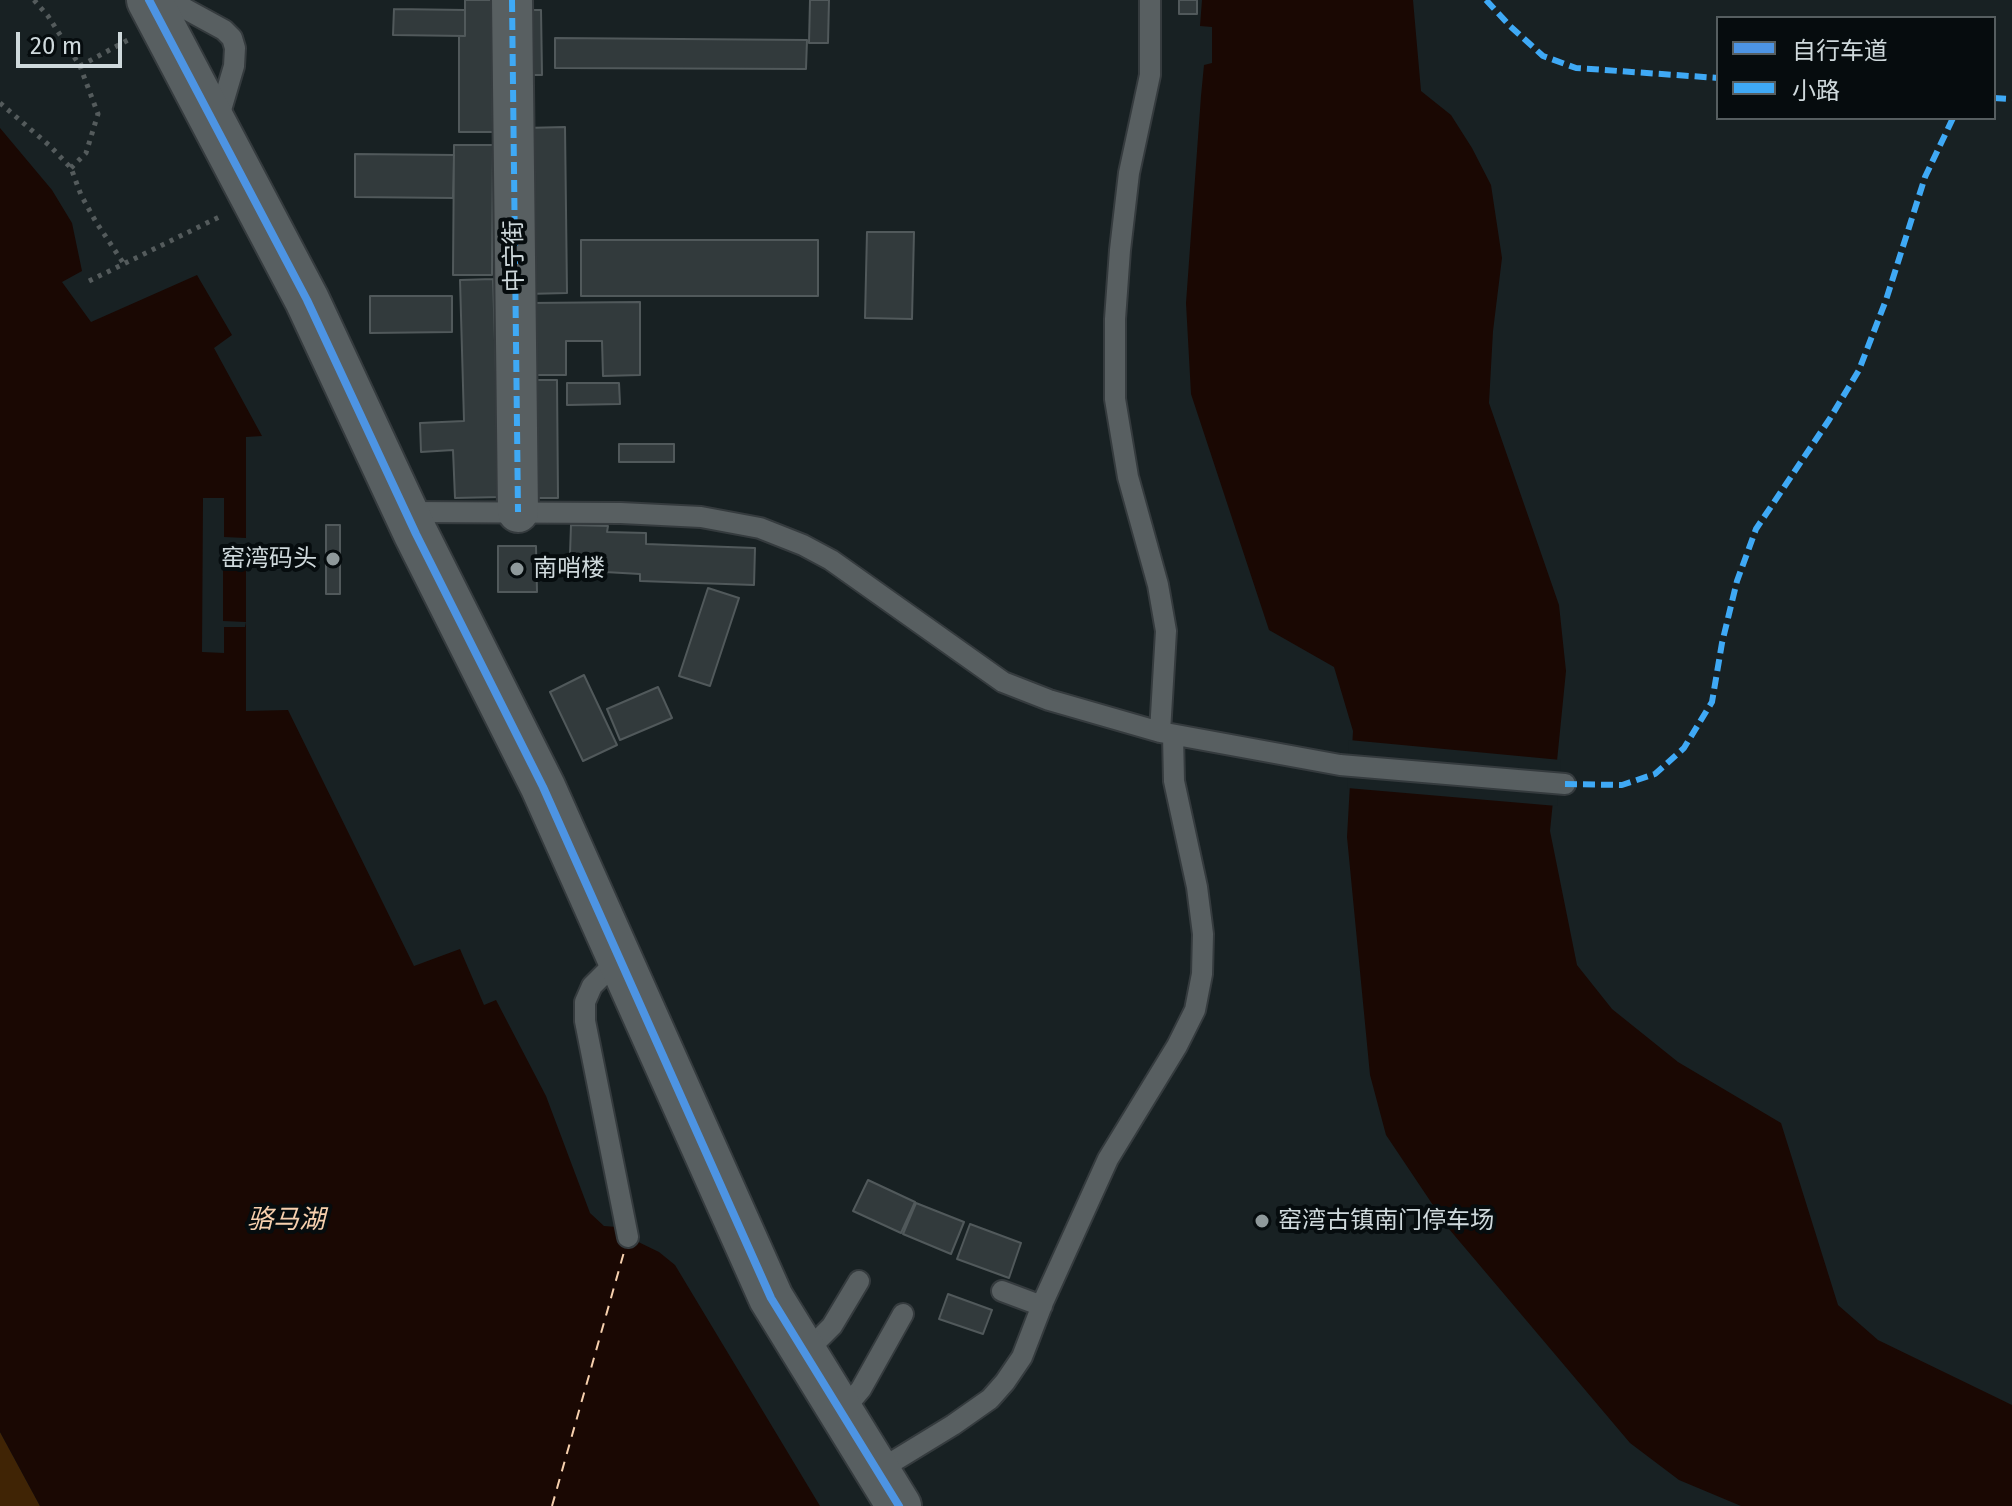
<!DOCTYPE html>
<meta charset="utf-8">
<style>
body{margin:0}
#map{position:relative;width:2012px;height:1506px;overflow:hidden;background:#182123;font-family:"Fira Sans","Noto Sans SC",sans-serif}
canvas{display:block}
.legend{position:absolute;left:1716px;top:16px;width:280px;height:104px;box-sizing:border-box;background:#060c0e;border:2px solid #565e60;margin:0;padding:10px 14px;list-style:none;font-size:24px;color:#cfd9dc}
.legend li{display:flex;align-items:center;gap:16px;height:40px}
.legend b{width:40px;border:2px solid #565e60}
.scale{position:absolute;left:16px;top:32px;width:106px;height:36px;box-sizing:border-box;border:4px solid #cfd9dc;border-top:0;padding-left:10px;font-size:24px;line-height:28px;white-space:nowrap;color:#cfd9dc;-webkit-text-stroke:6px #060c0e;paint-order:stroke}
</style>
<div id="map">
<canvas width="2012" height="1506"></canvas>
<ul class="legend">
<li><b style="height:10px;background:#4d94e3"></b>自行车道</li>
<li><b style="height:10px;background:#3fa9f5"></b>小路</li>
</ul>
<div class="scale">20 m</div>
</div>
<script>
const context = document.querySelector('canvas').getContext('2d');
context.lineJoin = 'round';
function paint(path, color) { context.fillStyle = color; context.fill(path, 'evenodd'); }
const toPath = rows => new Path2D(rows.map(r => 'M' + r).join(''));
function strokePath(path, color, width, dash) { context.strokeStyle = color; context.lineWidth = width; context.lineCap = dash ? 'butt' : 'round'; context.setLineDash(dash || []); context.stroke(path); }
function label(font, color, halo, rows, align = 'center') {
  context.font = font + ' "Fira Sans","Noto Sans SC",sans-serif'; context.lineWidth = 8; context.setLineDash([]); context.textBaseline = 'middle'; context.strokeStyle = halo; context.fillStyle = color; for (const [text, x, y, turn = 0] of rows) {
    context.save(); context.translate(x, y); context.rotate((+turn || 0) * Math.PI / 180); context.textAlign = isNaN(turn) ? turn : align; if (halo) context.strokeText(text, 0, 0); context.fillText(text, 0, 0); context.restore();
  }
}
const green = toPath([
 [0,1432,40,1506,0,1506]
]);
const water = toPath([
 [1202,0,1413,0,1421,91,1451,115,1472,148,1491,185,1502,258,1493,331,1489,403,1559,605,1566,671,1550,831,1577,965,1612,1009,1678,1062,1781,1123,1838,1305,1878,1340,2012,1405,2012,1506,1741,1506,1679,1480,1630,1443,1449,1229,1386,1135,1370,1075,1347,837,1353,731,1334,667,1269,630,1191,394,1186,303,1201,96,1204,65,1212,63,1212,27,1200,26],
 [0,128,52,190,72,223,82,271,62,282,91,322,197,275,232,335,214,348,262,436,246,437,246,711,288,710,414,966,460,949,484,1005,496,1000,546,1096,590,1213,604,1226,617,1227,628,1237,659,1252,675,1265,820,1506,40,1506,0,1432]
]);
const pier = toPath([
 [203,498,224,498,224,537,246,538,246,546,223,547,223,621,246,622,245,627,224,627,224,653,202,652],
 [1349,740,1561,760,1557,806,1347,788]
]);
const ferry = toPath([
 [552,1506,626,1245]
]);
const building = toPath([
 [465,0,498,0,499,43,492,43,493,132,459,132,459,36,465,36,465,0],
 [810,0,829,0,828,43,809,43,810,0],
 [1179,0,1197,0,1197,14,1179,14,1179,0],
 [394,9,465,10,465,36,393,35,394,9],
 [518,10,541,10,542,75,518,75,518,10],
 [555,38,807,40,806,69,555,68,555,38],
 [565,127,567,293,526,294,524,128,565,127],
 [454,145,493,145,492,275,453,275,454,145],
 [355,154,454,155,453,198,355,197,355,154],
 [867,232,914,232,912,319,865,318,867,232],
 [581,240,818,240,818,296,581,296,581,240],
 [493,279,500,497,455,498,453,450,421,452,420,423,464,421,460,280,493,279],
 [370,296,452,296,452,332,370,333,370,296],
 [640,302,640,375,603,376,602,341,566,341,566,375,529,375,529,303,640,302],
 [526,380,557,380,558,498,527,498,526,380],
 [567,383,619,383,620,404,567,405,567,383],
 [619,444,674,444,674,462,619,462,619,444],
 [326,525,340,525,340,594,326,594,326,525],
 [571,525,608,526,607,532,646,533,646,544,755,548,754,585,640,581,640,574,605,572,606,556,570,554,571,525],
 [498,546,536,546,537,592,498,592,498,546],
 [708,588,739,598,710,686,679,676,708,588],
 [584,675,617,745,583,761,550,692,584,675],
 [658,687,672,718,620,740,607,709,658,687],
 [868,1180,915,1202,901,1233,853,1211,868,1180],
 [916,1203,964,1222,951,1254,903,1234,916,1203],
 [970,1224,1021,1243,1009,1278,957,1259,970,1224],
 [948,1294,992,1310,983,1334,939,1319,948,1294]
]);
const path = toPath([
 [34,0,48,16,80,66,98,114,86,153,71,168],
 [80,66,128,40],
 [0,103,50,146,71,168,81,195,96,222,124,264],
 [89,281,221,216]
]);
const lane = toPath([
 [169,0,224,30,232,38,235,48,234,66,218,120],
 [1150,0,1150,75,1129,173,1120,250,1115,319,1115,399,1128,477,1158,585,1166,631,1160,732],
 [406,512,621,513,701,517,760,528,803,545,831,560,1003,682,1049,700,1160,732,1340,765,1565,784],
 [621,957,592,986,585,1002,585,1021,628,1237],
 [1002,1291,1042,1306],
 [804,1354,832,1326,859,1281],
 [840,1414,861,1389,903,1314],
 [876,1472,953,1425,990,1399,1005,1382,1022,1357,1044,1300,1108,1159,1177,1046,1195,1010,1202,974,1203,934,1197,887,1174,781,1173,735]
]);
const street = toPath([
 [512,0,518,512]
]);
const secondary = toPath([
 [149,0,307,300,416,534,543,787,771,1298,899,1506]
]);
const quiet = toPath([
 [512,0,518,512],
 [1486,0,1510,26,1543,56,1576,68,1718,78],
 [1994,98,2012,99],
 [1565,784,1622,785,1655,774,1684,748,1712,702,1722,643,1737,581,1756,529,1829,420,1859,370,1886,300,1925,177,1953,118]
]);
const cycleway = toPath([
 [149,0,307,300,416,534,543,787,771,1298,899,1506]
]);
const markers = [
 [333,559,8,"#8f999b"],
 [517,569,8,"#8f999b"],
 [1262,1221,8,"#8f999b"]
];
const streetNames = [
 ["中宁街",515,256,-91]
];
const poiNames = [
 ["窑湾码头",317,559,"right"],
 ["南哨楼",533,569],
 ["窑湾古镇南门停车场",1278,1221]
];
const waterNames = [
 ["骆马湖",286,1221]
];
paint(green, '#402405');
paint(water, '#1a0803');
paint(pier, '#182123');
strokePath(ferry, '#f7d0ae', 2, [10, 8]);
paint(building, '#323a3c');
strokePath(building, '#51595b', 2);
strokePath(lane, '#353b3e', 24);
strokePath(street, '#353b3e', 44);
strokePath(secondary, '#353b3e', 48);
strokePath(path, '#545b5c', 5, [4, 6]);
strokePath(lane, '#585f61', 20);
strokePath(street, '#585f61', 40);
strokePath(secondary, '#585f61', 44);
strokePath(quiet, '#3fa9f5', 6, [12, 6]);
strokePath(cycleway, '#4d94e3', 8);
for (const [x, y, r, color] of markers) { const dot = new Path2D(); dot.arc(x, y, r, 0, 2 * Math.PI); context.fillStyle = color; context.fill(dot); strokePath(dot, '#060c0e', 3); }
label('24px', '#cfd9dc', '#060c0e', streetNames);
label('24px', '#cfd9dc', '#060c0e', poiNames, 'left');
label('italic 26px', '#f7d0ae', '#060c0e', waterNames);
</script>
